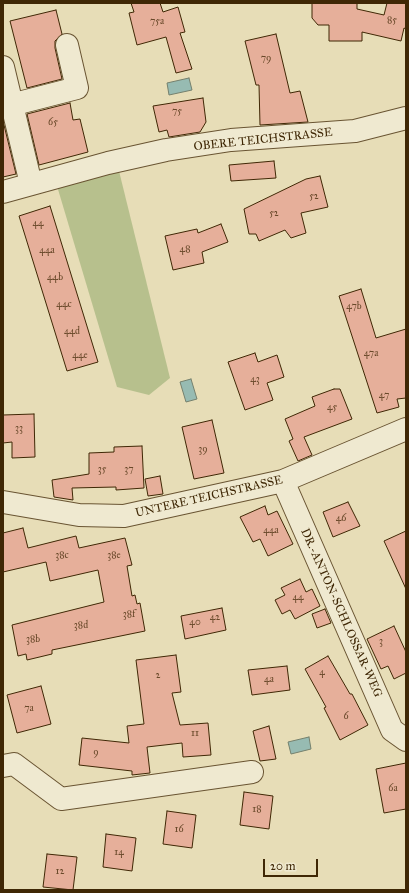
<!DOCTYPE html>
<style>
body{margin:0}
#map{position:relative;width:409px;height:893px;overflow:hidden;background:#e7ddb7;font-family:"IM FELL Great Primer",serif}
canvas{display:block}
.frame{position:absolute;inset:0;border:4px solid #3f2705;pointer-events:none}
.scale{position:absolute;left:263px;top:859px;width:55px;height:18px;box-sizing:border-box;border:2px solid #3f2705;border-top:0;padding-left:5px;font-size:12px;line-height:14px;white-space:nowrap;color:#3f2705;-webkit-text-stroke:3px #efe9d0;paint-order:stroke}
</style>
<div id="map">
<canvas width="409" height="893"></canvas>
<div class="frame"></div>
<div class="scale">20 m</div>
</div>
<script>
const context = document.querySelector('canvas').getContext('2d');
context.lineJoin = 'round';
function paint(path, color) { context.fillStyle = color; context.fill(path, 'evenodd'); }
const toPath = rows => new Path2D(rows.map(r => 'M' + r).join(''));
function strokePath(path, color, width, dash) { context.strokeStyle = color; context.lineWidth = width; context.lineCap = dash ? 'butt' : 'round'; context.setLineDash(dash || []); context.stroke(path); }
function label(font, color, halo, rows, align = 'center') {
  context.font = font + ' "IM FELL Great Primer",serif'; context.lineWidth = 3; context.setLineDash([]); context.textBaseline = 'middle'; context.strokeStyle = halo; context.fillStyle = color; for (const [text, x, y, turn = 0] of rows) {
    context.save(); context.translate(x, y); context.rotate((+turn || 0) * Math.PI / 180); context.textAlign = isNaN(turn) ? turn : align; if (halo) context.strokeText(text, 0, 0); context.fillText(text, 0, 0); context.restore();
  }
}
const green = toPath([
 [119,171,170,378,149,395,117,387,57,186]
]);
const water = toPath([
 [189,78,192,90,169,95,167,83,189,78],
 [191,379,197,399,186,402,180,382,191,379],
 [309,737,311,749,291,754,288,742,309,737]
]);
const building = toPath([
 [131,3,160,3,163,12,178,7,185,32,180,33,192,69,176,73,166,37,137,45,129,13,134,12,131,3],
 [312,3,357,3,357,9,384,15,387,3,406,3,406,29,404,28,401,41,362,32,362,41,329,41,329,25,318,25,312,18,312,3],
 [56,10,62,34,55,41,55,48,62,79,27,88,10,21,56,10],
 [276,34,290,93,300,91,308,122,260,125,259,85,256,85,245,41,276,34],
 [203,98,206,122,200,132,169,137,167,130,159,132,153,106,203,98],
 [70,103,73,120,80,119,88,152,39,165,27,114,70,103],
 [3,121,16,174,3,177,3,121],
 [274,161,276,178,231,181,229,165,274,161],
 [320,176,328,207,301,213,306,233,291,238,285,230,259,241,256,234,249,234,244,209,306,179,320,176],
 [50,206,98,362,67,371,19,216,50,206],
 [221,224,228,242,202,252,204,263,173,270,165,236,197,229,198,233,221,224],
 [361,289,376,338,406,329,406,398,397,399,399,407,377,413,339,296,361,289],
 [255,353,258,362,277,355,284,377,267,383,273,400,245,410,228,362,255,353],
 [334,389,340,389,352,419,304,437,312,455,298,461,289,441,293,439,285,419,315,406,312,397,334,389],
 [34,414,35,457,12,458,12,442,3,443,3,415,34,414],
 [212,420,224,473,194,479,182,427,212,420],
 [142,446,144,488,116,490,116,487,72,488,73,500,54,497,52,480,89,474,89,453,114,452,114,447,142,446],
 [160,476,163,494,148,496,145,479,160,476],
 [348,502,360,526,333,537,323,512,348,502],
 [265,506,268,515,277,511,293,544,268,556,260,539,253,542,240,517,265,506],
 [23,528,28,548,76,536,79,548,125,538,132,565,127,566,132,596,135,595,137,604,140,603,145,631,52,650,52,654,27,660,26,654,18,656,12,625,104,602,98,570,50,581,46,562,3,572,3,533,23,528],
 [406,531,406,589,384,541,406,531],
 [300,579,306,592,312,589,320,606,295,619,290,610,282,614,275,600,285,595,281,588,300,579],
 [222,608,226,630,185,639,181,616,222,608],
 [325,609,331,623,317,628,312,614,325,609],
 [394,626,406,652,406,673,394,679,388,666,381,669,367,639,394,626],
 [176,655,181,692,172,693,180,725,208,723,211,755,183,757,182,743,147,747,150,773,132,775,132,771,79,765,82,738,129,743,127,726,144,724,136,660,176,655],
 [328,656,350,694,352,694,368,725,340,740,324,708,326,707,305,669,328,656],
 [287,666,290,690,252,695,248,670,287,666],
 [41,686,51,724,17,733,7,695,41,686],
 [269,726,276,759,260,761,253,731,269,726],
 [406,763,406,809,384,813,376,769,406,763],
 [244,792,273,796,269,829,240,825,244,792],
 [167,811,196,815,192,848,163,844,167,811],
 [106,834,136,838,132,871,103,867,106,834],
 [47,854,77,857,73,890,43,887,47,854]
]);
const minor = toPath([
 [3,67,31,184],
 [3,107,77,88,67,45],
 [3,192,108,163,166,150,231,140,355,131,406,118],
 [283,481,392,730,406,740],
 [3,502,79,515,124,516,283,481,406,429],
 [3,766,14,764,61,799,252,772]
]);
const numberNames = [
 ["85",392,21],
 ["75a",157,22],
 ["79",266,59],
 ["75",177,112],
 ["65",53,123],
 ["52",314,197],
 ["52",274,214],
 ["44",38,224],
 ["48",185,250],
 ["44a",47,251],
 ["44b",55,278],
 ["44c",64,305],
 ["47b",354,307],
 ["44d",72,332],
 ["47a",371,354],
 ["44e",80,356],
 ["43",255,380],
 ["47",384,396],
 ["45",332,408],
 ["33",19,429],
 ["39",203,450],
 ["35",102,470],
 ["37",129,470],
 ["46",341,519],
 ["44a",271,531],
 ["38c",62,556],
 ["38e",114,556],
 ["44",298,598],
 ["38f",129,615],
 ["42",215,618],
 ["40",195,623],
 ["38d",81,626],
 ["38b",33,640],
 ["3",381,642],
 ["4",322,673],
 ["2",158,676],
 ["4a",269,680],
 ["7a",29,709],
 ["6",346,717],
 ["11",195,734],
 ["9",96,753],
 ["6a",393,789],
 ["18",257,810],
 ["16",179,830],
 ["14",119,853],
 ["12",60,872]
];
const streetNames = [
 ["OBERE TEICHSTRASSE",263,140,-6],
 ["UNTERE TEICHSTRASSE",209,497,-13],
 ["DR.-ANTON-SCHLOSSAR-WEG",341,613,66]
];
paint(green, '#b7c08d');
paint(water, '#97bbb2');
strokePath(water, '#74806d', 1);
paint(building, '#e6af9a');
strokePath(building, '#3f2705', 1);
strokePath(minor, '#695432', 24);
strokePath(minor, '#efe9d0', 22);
label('10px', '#69492a', null, numberNames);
label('12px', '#3f2705', '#efe9d0', streetNames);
</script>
